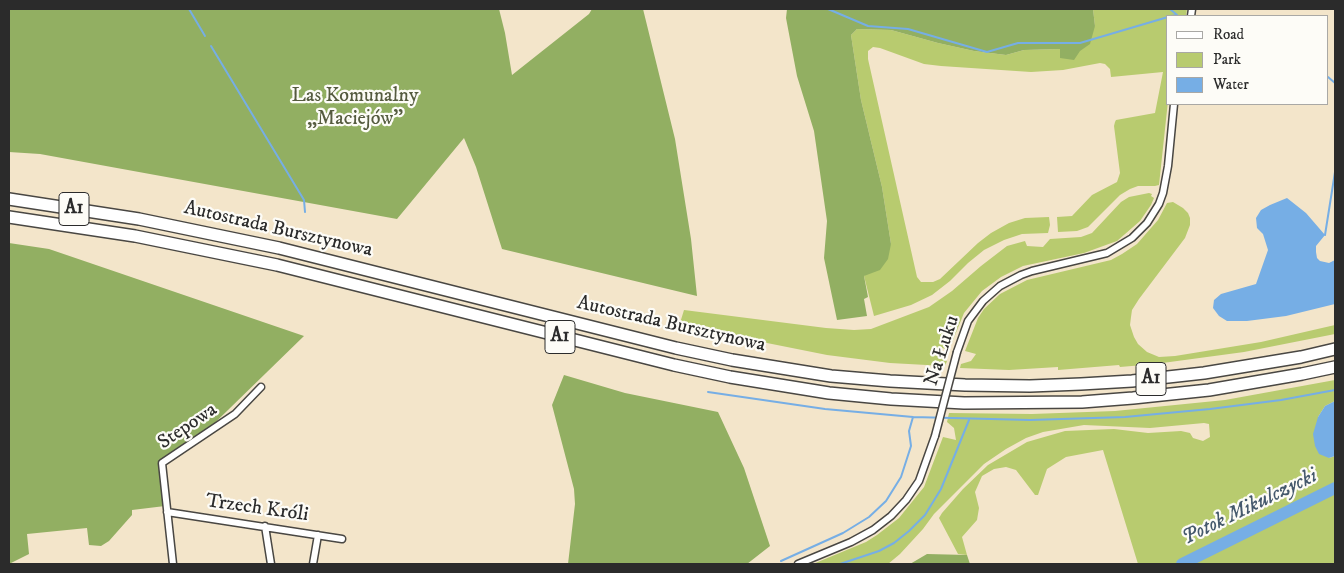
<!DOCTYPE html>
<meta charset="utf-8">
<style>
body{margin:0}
#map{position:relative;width:1344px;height:573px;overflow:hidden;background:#f3e5ca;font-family:"IM FELL DW Pica",serif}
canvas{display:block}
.frame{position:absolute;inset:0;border:10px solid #2b2b2b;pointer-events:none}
.legend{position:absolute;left:1166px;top:15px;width:162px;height:90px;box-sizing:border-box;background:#fdfcf7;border:1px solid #a9a8a5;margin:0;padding:6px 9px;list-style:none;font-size:15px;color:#2b2b2b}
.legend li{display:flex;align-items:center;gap:10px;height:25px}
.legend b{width:25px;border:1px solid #a9a8a5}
</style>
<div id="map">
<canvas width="1344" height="573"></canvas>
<div class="frame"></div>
<ul class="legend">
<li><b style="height:6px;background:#fff"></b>Road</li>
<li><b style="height:14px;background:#b8cb6f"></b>Park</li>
<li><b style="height:14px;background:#76aee5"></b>Water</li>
</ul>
</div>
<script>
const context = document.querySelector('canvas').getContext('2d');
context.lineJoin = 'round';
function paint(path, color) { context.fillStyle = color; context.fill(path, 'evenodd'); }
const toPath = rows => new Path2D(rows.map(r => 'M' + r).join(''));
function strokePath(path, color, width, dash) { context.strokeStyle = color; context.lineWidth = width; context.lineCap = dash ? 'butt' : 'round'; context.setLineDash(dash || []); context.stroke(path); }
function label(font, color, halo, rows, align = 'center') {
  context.font = font + ' "IM FELL DW Pica",serif'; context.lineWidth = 4.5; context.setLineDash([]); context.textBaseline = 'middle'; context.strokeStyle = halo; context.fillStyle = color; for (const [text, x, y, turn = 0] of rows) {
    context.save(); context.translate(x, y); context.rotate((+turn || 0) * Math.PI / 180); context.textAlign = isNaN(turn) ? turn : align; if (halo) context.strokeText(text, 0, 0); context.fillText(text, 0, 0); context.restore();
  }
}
const green = toPath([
 [1093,9,1187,9,1186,16,1168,16,1168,101,1159,185,1155,186,1138,186,1130,189,1120,195,1088,227,1077,231,1058,232,1057,217,1072,216,1092,195,1117,182,1120,173,1114,126,1115,122,1116,120,1155,113,1163,72,1111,77,1110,69,1105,64,1100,63,1063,70,1031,72,941,66,924,64,880,48,873,47,868,51,868,59,917,277,921,282,933,282,940,279,978,243,991,233,1009,223,1025,218,1049,217,1050,225,1048,233,1022,234,1004,240,984,250,968,263,950,281,932,295,911,305,874,316,864,276,891,244,882,187,861,100,851,35,857,29,891,30,938,43,974,51,1006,55,1024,50,1060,49,1095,26],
 [1149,193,1152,194,1151,196,1154,198,1151,205,1140,221,1117,241,1084,253,1023,266,1001,277,982,291,964,313,949,350,939,347,940,358,947,361,945,366,890,363,827,355,737,337,680,323,684,310,826,328,854,330,871,329,929,307,952,291,981,266,1007,246,1025,241,1027,246,1043,247,1050,239,1081,237,1092,233,1121,202,1129,197],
 [1173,202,1183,208,1188,213,1190,218,1190,225,1185,238,1139,299,1132,310,1131,317,1130,325,1134,337,1138,344,1147,352,1159,357,1175,356,1261,342,1335,325,1335,334,1244,352,1155,364,1120,367,1119,365,1058,370,1058,367,1009,370,960,368,961,364,971,361,976,354,965,351,978,318,984,309,1000,294,1027,280,1111,260,1122,254,1137,244,1158,220,1167,203],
 [1335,380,1335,401,1325,406,1318,417,1329,458,1335,456,1335,564,1138,564,1103,450,1066,457,1047,469,1038,495,1035,495,1016,470,1006,467,994,469,982,476,975,492,979,508,977,520,962,537,967,555,958,554,939,518,942,513,963,489,988,465,1027,442,1065,431,1089,430,1114,429,1148,433,1181,431,1190,433,1193,438,1203,441,1210,437,1209,424,1204,423,1150,428,1084,425,1043,432,1026,438,1006,449,984,464,934,514,923,529,900,554,888,564,813,564,866,542,877,535,899,518,924,487,943,437,956,440,954,428,947,422,949,413,1032,414,1115,411,1225,400]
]);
const forest = toPath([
 [9,9,499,9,505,33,512,75,589,14,592,9,643,9,675,139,691,239,697,296,502,249,476,167,464,138,397,219,40,154,9,152],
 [787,9,1093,9,1095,26,1090,44,1080,51,1074,60,1060,58,1060,49,1024,50,1006,55,974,51,938,43,891,30,857,29,851,35,861,100,882,187,891,244,888,259,880,270,864,276,868,297,864,299,867,316,837,320,824,258,827,221,814,131,797,76,786,18],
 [9,243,49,249,304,336,190,447,158,463,165,506,132,510,132,515,109,541,101,546,89,545,87,528,27,534,29,554,9,564],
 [564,375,625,393,718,412,744,468,770,546,747,564,568,564,575,504,574,489,552,405],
 [927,554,967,555,970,564,910,564]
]);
const water = toPath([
 [1287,198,1306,213,1325,235,1316,246,1316,252,1317,258,1320,261,1329,263,1335,260,1335,304,1286,316,1247,321,1227,321,1219,316,1213,308,1214,300,1221,294,1256,284,1268,250,1263,234,1257,228,1256,218,1261,210,1270,205],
 [1335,401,1335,456,1329,458,1319,454,1315,446,1313,434,1318,417,1325,406]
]);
const stream = toPath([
 [189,9,205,36],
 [828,9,868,26,908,29,987,52,1018,43,1080,43,1168,17],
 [1170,9,1177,15],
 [1171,16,1177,15],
 [211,46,304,200,305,212],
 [1328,77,1335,83],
 [299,233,300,232],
 [1325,235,1335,172],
 [708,392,825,409,913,417,1030,420,1125,417,1210,409,1281,400,1335,390],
 [781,561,843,533,869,517,886,501,901,477,911,446,909,431,913,417],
 [840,564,879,551,894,543,909,531,925,515,941,489,969,420]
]);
const river = toPath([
 [1182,564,1335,488]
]);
const minor = toPath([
 [1191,16,1192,9],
 [957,352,968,321,983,301,1000,286,1021,275,1032,271,1107,253,1132,238,1147,223,1159,204,1163,193,1168,166,1174,104],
 [167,512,342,539],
 [265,526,271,564],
 [173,564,162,463,235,414,261,387],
 [313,564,318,535],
 [798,564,851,542,873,530,891,516,906,500,919,481,935,436]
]);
const motorway = toPath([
 [9,199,139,219,279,248,676,348,732,360,831,376,890,381,965,385,1030,386,1081,384,1132,381,1204,373,1301,357,1335,349],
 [9,217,135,236,277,265,674,365,730,377,829,393,891,399,964,403,1082,402,1133,398,1209,390,1302,374,1335,367]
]);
const minorBridge = toPath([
 [935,436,957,352]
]);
const shields = [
 [74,209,30],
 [560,337,30],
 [1151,379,30]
];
const shieldNames = [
 ["A1",74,209],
 ["A1",560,337],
 ["A1",1151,379]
];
const parkNames = [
 ["Las Komunalny",355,97],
 ["„Maciejów”",355,120]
];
const streetNames = [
 ["Autostrada Bursztynowa",278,230,13],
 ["Autostrada Bursztynowa",671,325,13],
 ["Na Łuku",943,351,-72],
 ["Stepowa",188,427,-34],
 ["Trzech Króli",257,509,8]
];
const waterNames = [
 ["Potok Mikulczycki",1250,508,-26]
];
paint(green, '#b8cb6f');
paint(forest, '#92af62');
paint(water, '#76aee5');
strokePath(stream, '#76aee5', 2);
strokePath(river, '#76aee5', 12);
strokePath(minor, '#494743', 9);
strokePath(motorway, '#494743', 14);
strokePath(minor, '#fff', 6);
strokePath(motorway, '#fff', 11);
strokePath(minorBridge, '#494743', 9, []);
strokePath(minorBridge, '#fff', 6);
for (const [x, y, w] of shields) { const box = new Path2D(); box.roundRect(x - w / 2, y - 16.5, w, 33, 4); context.fillStyle = '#fdfcf7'; context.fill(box); strokePath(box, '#2b2b2b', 1); }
label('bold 19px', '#2b2b2b', null, shieldNames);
label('20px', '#555b3f', '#fdfcf7', parkNames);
label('20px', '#2b2b2b', '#fdfcf7', streetNames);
label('italic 21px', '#45596c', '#fdfcf7', waterNames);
</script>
